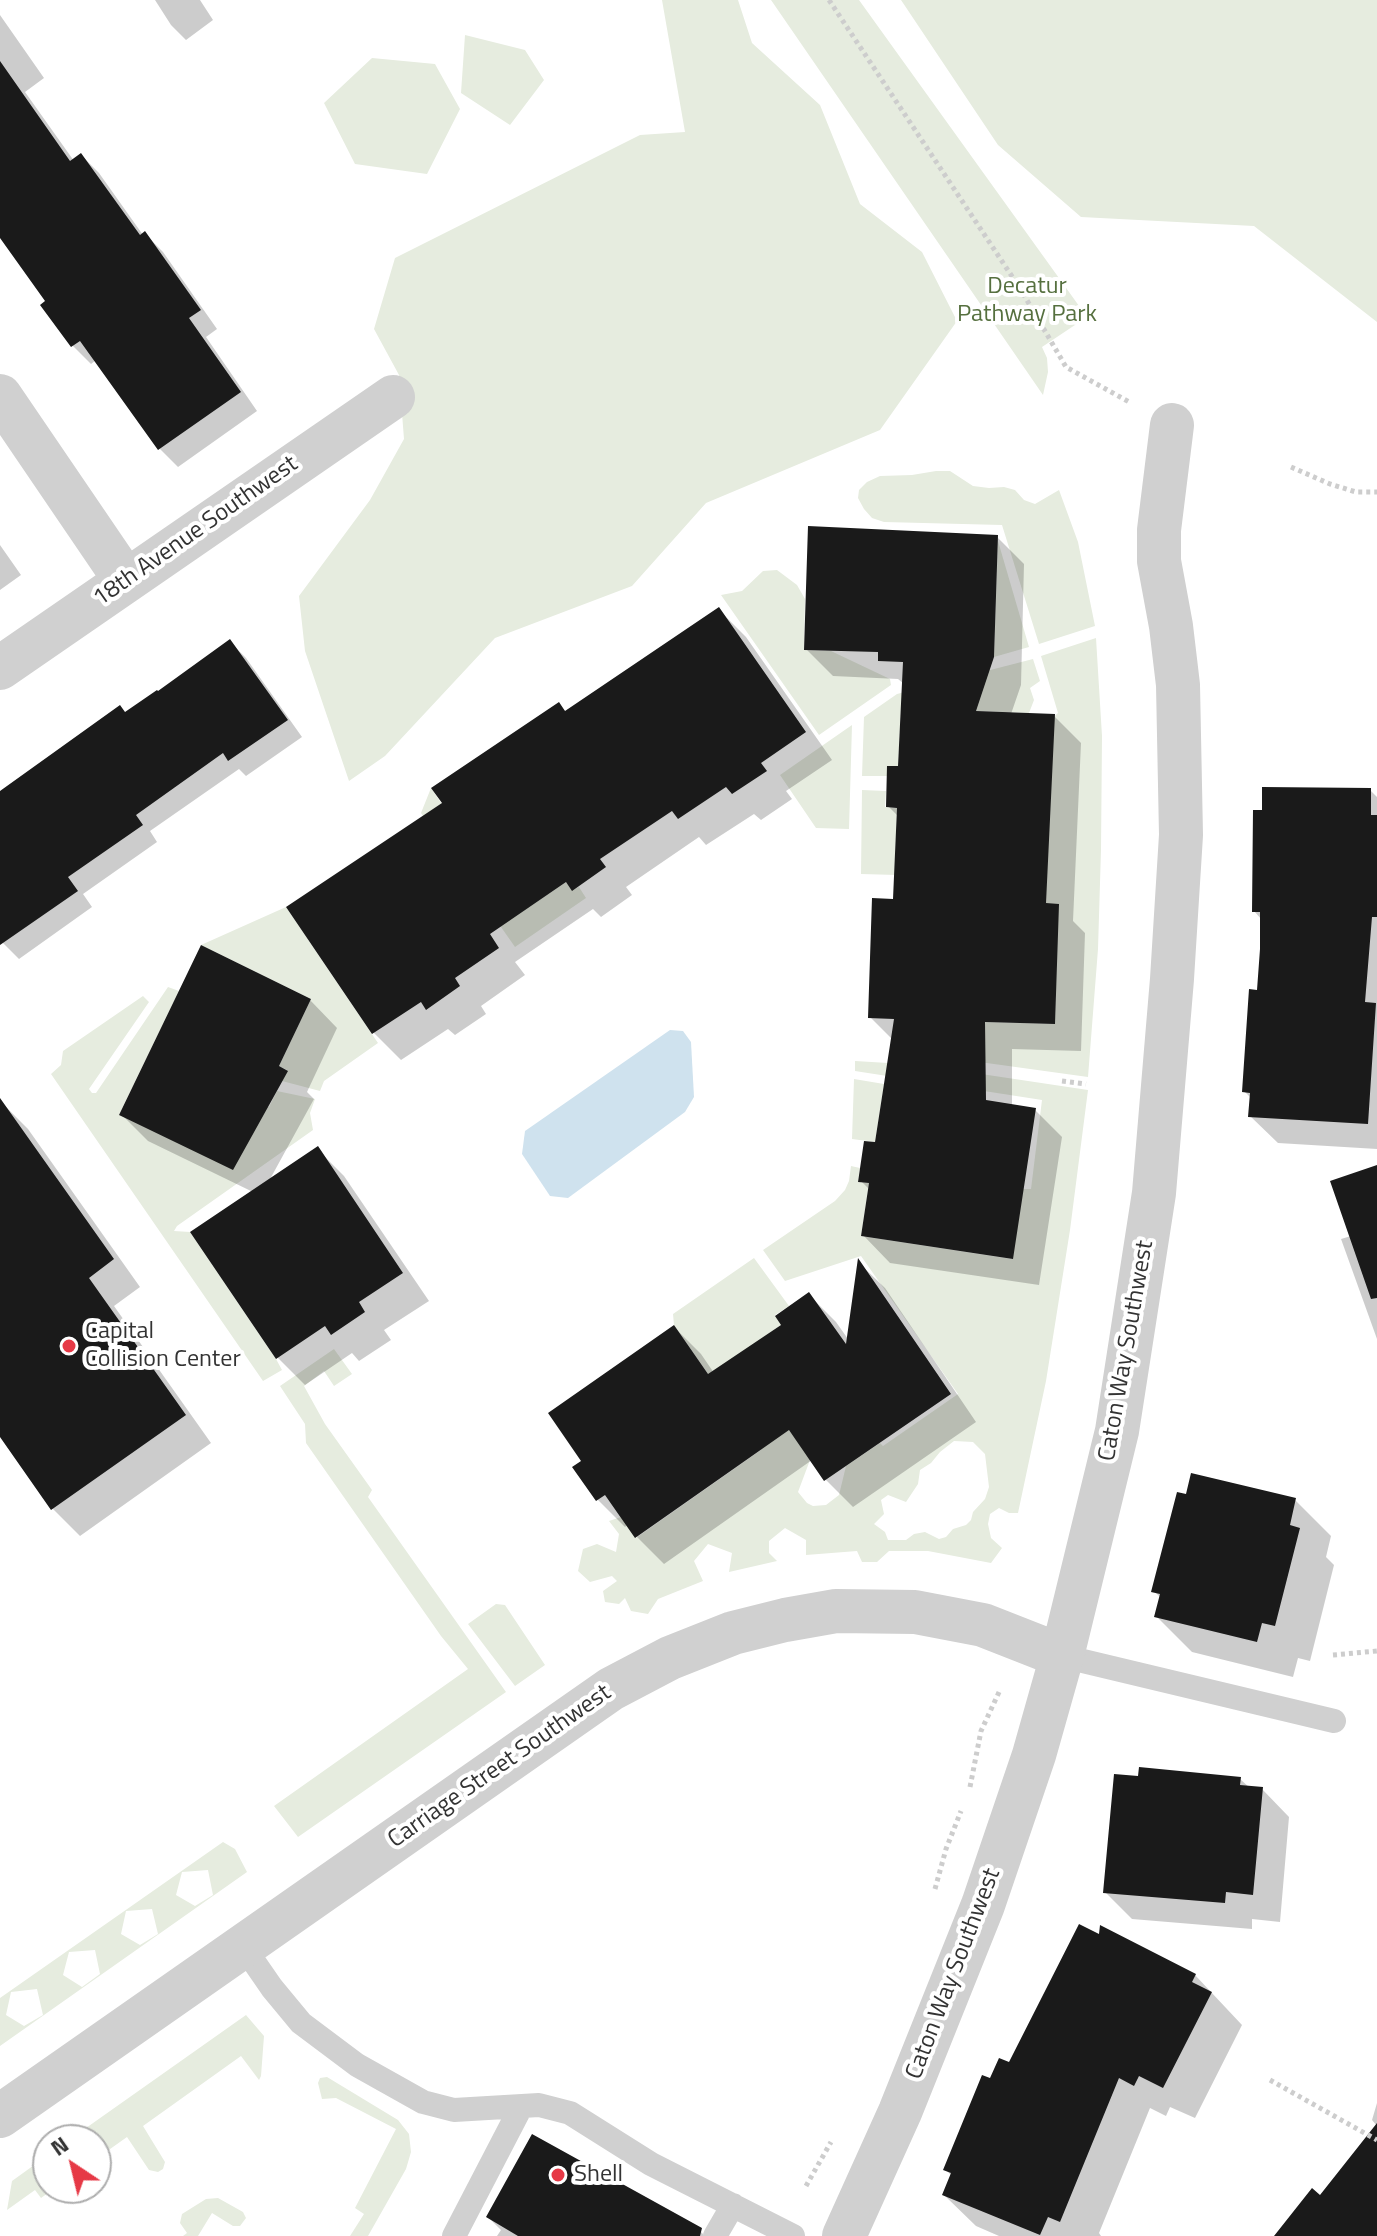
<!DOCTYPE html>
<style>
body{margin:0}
#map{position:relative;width:1377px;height:2236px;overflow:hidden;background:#fff;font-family:"Titillium Web",sans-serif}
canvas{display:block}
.north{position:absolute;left:32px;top:2124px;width:80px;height:80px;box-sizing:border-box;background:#fff;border:2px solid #adadad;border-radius:50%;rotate:325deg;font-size:22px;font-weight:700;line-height:32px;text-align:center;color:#333}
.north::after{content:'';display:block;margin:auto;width:28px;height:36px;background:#e63946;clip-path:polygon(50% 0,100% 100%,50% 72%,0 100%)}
</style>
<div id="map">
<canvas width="1377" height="2236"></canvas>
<div class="north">N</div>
</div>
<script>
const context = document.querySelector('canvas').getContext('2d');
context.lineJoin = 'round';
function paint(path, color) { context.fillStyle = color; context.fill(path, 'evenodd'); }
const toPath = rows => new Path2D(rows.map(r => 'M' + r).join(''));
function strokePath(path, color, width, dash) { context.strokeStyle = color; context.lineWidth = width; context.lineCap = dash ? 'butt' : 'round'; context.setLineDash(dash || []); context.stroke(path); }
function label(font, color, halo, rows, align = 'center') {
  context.font = font + ' "Titillium Web",sans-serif'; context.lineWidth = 8; context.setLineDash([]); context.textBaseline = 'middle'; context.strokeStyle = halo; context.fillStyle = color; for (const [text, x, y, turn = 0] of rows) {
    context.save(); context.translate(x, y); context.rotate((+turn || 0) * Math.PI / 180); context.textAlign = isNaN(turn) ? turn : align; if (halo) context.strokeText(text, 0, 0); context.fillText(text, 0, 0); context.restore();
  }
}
const green = toPath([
 [662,0,738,0,752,43,820,105,860,204,922,252,957,321,880,430,706,503,632,586,495,638,385,756,349,781,305,651,299,596,370,500,404,439,399,375,374,329,395,258,640,135,685,132],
 [771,0,859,0,1087,317,1042,347,1047,358,1048,372,1043,395],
 [901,0,1377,0,1377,322,1254,226,1081,217,998,145],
 [465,35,525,50,544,80,510,125,461,93],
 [372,58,435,64,460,109,427,174,355,164,324,103],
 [936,471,950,471,973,486,989,488,1004,487,1015,490,1024,500,1035,504,1059,490,1078,542,1095,626,1039,644,1002,525,884,522,872,518,864,509,858,498,859,490,867,482,880,476,912,475],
 [998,541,1029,647,994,657],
 [777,570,797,585,805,599,804,650,831,651,890,679,891,685,819,735,721,595,742,591,763,571],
 [1096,638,1102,736,1101,850,1098,949,1088,1077,965,1060,985,1032,985,1022,1055,1024,1058,904,969,901,969,877,861,874,862,790,886,791,885,807,897,808,895,861,1058,713,1041,656],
 [1033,659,1040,681,1030,688,1034,700,1029,713,901,708,898,766,888,766,887,776,862,776,864,717,897,694],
 [852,725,849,829,816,828,780,775],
 [431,788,517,915,566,882,572,890,579,887,586,898,515,947,421,813],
 [286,907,378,1043,324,1081,320,1091,282,1081,287,1070,279,1066,311,999,201,945],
 [168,987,179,991,119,1115,260,1103,269,1107,277,1091,315,1099,310,1113,313,1130,177,1226,174,1231,190,1232,276,1359,282,1370,263,1381,51,1074,61,1065,63,1051,143,996,149,1002,89,1089,92,1093,96,1093],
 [888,1060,1088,1090,1070,1230,1046,1381,1018,1513,1009,1513,999,1508,990,1514,988,1524,991,1538,1002,1548,991,1563,928,1551,889,1551,877,1562,862,1562,857,1551,806,1555,806,1540,785,1528,769,1541,769,1553,777,1561,729,1572,732,1553,708,1544,694,1561,703,1581,658,1599,648,1614,631,1611,625,1598,619,1604,605,1602,603,1591,617,1581,612,1576,590,1582,578,1571,583,1549,597,1544,616,1552,619,1534,609,1521,621,1517,636,1538,761,1450,674,1325,673,1314,754,1258,789,1306,775,1315,781,1325,738,1355,810,1460,798,1492,807,1503,813,1506,826,1505,839,1495,846,1466,880,1443,883,1446,958,1394,861,1256,785,1281,763,1250,835,1201,845,1190,849,1181,851,1166,860,1168,858,1182,869,1183,861,1236,1012,1259,1023,1189,1031,1189,1042,1100,855,1071,855,1061,888,1063],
 [954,1441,973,1442,985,1454,989,1487,985,1499,973,1512,971,1520,966,1525,953,1529,946,1537,939,1539,925,1532,914,1534,906,1540,888,1540,885,1532,874,1524,884,1514,881,1500,888,1495,906,1502,918,1484,920,1470,931,1463,940,1452],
 [854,1079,884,1084,875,1142,852,1139],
 [334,1349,352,1374,334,1386,324,1371,304,1386,325,1424,372,1490,368,1497,506,1692,298,1837,274,1806,468,1669,441,1636,306,1443,305,1424,280,1386],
 [496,1604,505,1605,545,1665,515,1686,468,1624],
 [223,1842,235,1849,247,1872,0,2046,0,1998],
 [208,1870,213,1895,195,1906,176,1895,182,1872],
 [152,1909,158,1934,140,1945,121,1934,126,1911],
 [95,1950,100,1974,82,1987,63,1975,69,1952],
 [37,1989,43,2015,24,2026,6,2015,11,1992],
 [246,2015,264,2036,261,2076,259,2080,241,2056,143,2126,165,2162,163,2169,158,2172,149,2170,127,2137,96,2159,96,2140,69,2140],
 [327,2077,398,2120,409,2134,411,2152,406,2169,368,2236,350,2236,364,2214,355,2208,396,2129,336,2098,322,2099,318,2083,320,2078],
 [48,2155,48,2188,55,2188,41,2198,35,2190,7,2210,12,2181],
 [218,2198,243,2212,246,2218,240,2226,233,2226,212,2213,198,2236,183,2236,187,2233,180,2223,182,2214,206,2199]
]);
const water = toPath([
 [670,1030,683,1031,691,1042,694,1097,685,1112,568,1198,550,1196,522,1154,525,1131]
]);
const shadow = toPath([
 [155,0,200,0,213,20,186,40,171,25],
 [0,15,44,78,25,92,74,161,81,155,99,173,143,235,145,234,163,252,217,329,206,337,257,411,178,467,160,449,96,360,91,364,73,346,42,305,47,302,0,219],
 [997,537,1024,564,1021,685,1011,714,1054,716,1081,743,1073,921,1085,933,1081,1051,1012,1049,1012,1106,1035,1110,1062,1137,1039,1285,890,1263,863,1235,870,1190,861,1181,877,1144,893,1040,870,1017,895,901,898,816,888,806,900,768,904,684,898,679,833,676,806,649],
 [0,545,21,575,0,590],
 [719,610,746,637,832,760,786,791,792,799,761,820,754,814,706,845,699,837,626,887,632,895,601,917,593,909,515,962,525,975,481,1006,486,1014,455,1035,448,1029,401,1060,374,1033,289,908,444,804,558,704,567,713],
 [230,642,246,658,302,737,246,776,239,769,150,831,157,842,83,894,92,907,19,959,0,940,0,792,126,714],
 [1370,790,1377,797,1377,1149,1278,1143,1250,1116,1252,1099,1244,1091,1259,992,1262,920,1254,911],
 [310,1000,337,1028,307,1092,314,1099,269,1181,317,1149,344,1176,429,1301,384,1330,391,1340,359,1361,352,1353,305,1385,278,1358,193,1233,253,1192,148,1141,121,1114],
 [1,1102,28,1129,140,1287,114,1306,211,1443,80,1536,53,1509,0,1434],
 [1377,1167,1377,1339,1341,1239,1351,1236],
 [859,1263,885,1288,976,1422,853,1507,826,1480,812,1460,664,1564,637,1537,628,1524,625,1527,598,1500,584,1461,674,1327,701,1354,714,1373,784,1325,809,1295,836,1322,848,1339],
 [1295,1500,1331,1536,1326,1557,1334,1565,1310,1661,1298,1658,1293,1677,1192,1652,1156,1616,1161,1598,1154,1591],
 [1240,1779,1250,1788,1262,1789,1289,1817,1280,1922,1252,1919,1252,1929,1132,1919,1105,1892],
 [1195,1975,1242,2025,1195,2118,1170,2107,1166,2116,1150,2108,1099,2233,1101,2236,999,2236,976,2226,944,2195,952,2176,946,2170,991,2081,1010,2064],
 [1377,2103,1377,2126,1372,2120],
 [488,2217,695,2226,705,2236,497,2236,501,2230]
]);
const building = toPath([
 [0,61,70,161,81,153,140,235,145,231,201,310,189,318,241,392,158,450,80,341,71,347,40,305,45,301,0,238],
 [808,526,998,535,994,657,976,711,1055,714,1046,903,1059,904,1055,1024,985,1022,986,1100,1036,1108,1013,1259,861,1236,869,1183,858,1182,864,1141,875,1142,894,1019,868,1018,872,898,893,899,897,808,886,807,887,766,898,766,903,662,878,661,878,652,804,650],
 [719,607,806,732,761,763,767,771,732,794,726,787,678,819,672,811,600,859,606,867,572,891,566,882,490,934,499,948,455,978,460,986,426,1010,421,1002,372,1034,286,907,442,803,431,788,559,702,565,711],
 [230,639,288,720,228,761,223,753,136,815,143,825,68,877,78,891,0,945,0,791,120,705,125,712,157,690,158,691],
 [1262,787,1371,788,1371,815,1377,815,1377,917,1372,917,1365,1002,1376,1003,1368,1124,1248,1117,1250,1093,1242,1092,1249,989,1257,990,1260,949,1260,912,1252,912,1253,810,1262,810],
 [201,945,311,999,279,1066,288,1071,233,1170,119,1115],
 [0,1098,114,1259,89,1278,186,1415,51,1510,0,1437],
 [318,1146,403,1273,359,1302,365,1312,331,1335,325,1326,276,1359,190,1232],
 [1377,1165,1377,1298,1371,1299,1330,1181],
 [858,1258,951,1394,824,1481,789,1430,635,1538,605,1495,596,1501,572,1467,581,1461,548,1413,674,1325,708,1374,781,1325,775,1316,809,1292,846,1344],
 [1191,1473,1296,1498,1290,1525,1300,1528,1275,1626,1262,1623,1257,1642,1154,1617,1160,1594,1151,1592,1177,1492,1186,1494],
 [1139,1767,1241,1777,1240,1785,1263,1787,1253,1895,1226,1892,1225,1903,1103,1893,1114,1774,1138,1776],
 [1079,1924,1099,1934,1100,1925,1196,1974,1192,1982,1212,1992,1163,2088,1139,2076,1134,2086,1119,2078,1060,2222,1048,2217,1040,2235,942,2195,951,2173,943,2170,982,2075,990,2078,999,2058,1009,2062],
 [1377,2123,1377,2236,1274,2236,1312,2188,1320,2195],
 [532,2134,702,2228,700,2236,518,2236,486,2217]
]);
const path = toPath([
 [829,0,1021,290,1066,367,1131,403],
 [1291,467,1330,484,1356,492,1377,492],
 [1062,1081,1086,1084],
 [1333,1655,1377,1651],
 [970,1787,981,1731,1000,1690],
 [935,1889,946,1849,961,1811],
 [1270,2080,1377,2140],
 [806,2186,831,2142]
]);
const service = toPath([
 [1062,1656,1334,1721],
 [243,1946,272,1988,301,2023,357,2065,423,2102,454,2110,539,2105,570,2113,651,2164,793,2236],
 [454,2236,521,2107],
 [715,2236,733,2205]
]);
const minor = toPath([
 [0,396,126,581],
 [0,668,393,397],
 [0,2116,611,1689,670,1658,733,1633,785,1620,836,1611,915,1612,983,1625,1062,1656],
 [844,2236,900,2112,983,1905,1034,1755,1062,1656,1117,1431,1154,1193,1172,979,1181,835,1178,685,1171,626,1159,561,1159,530,1172,425]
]);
const markers = [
 [69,1346,8,"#e63946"],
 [558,2175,8,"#e63946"]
];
const parkNames = [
 ["Decatur",1027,287],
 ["Pathway Park",1027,315]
];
const streetNames = [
 ["18th Avenue Southwest",196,532,-35],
 ["Caton Way Southwest",1127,1351,-80],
 ["Carriage Street Southwest",500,1767,-35],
 ["Caton Way Southwest",954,1974,-69]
];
const poiNames = [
 ["Capital",85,1332],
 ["Collision Center",85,1360],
 ["Shell",574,2175]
];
paint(green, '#e6ecdf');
paint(water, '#cfe2ee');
paint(shadow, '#0003');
paint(building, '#1a1a1a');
strokePath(path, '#cdcdcd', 5, [4, 4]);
strokePath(service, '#d0d0d0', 24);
strokePath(minor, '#d0d0d0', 44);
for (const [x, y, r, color] of markers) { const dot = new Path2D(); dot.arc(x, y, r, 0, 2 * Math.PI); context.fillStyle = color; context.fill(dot); strokePath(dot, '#fff', 3); }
label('24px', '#56703f', '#fff', parkNames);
label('24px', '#333', '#fff', streetNames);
label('24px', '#333', '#fff', poiNames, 'left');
</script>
